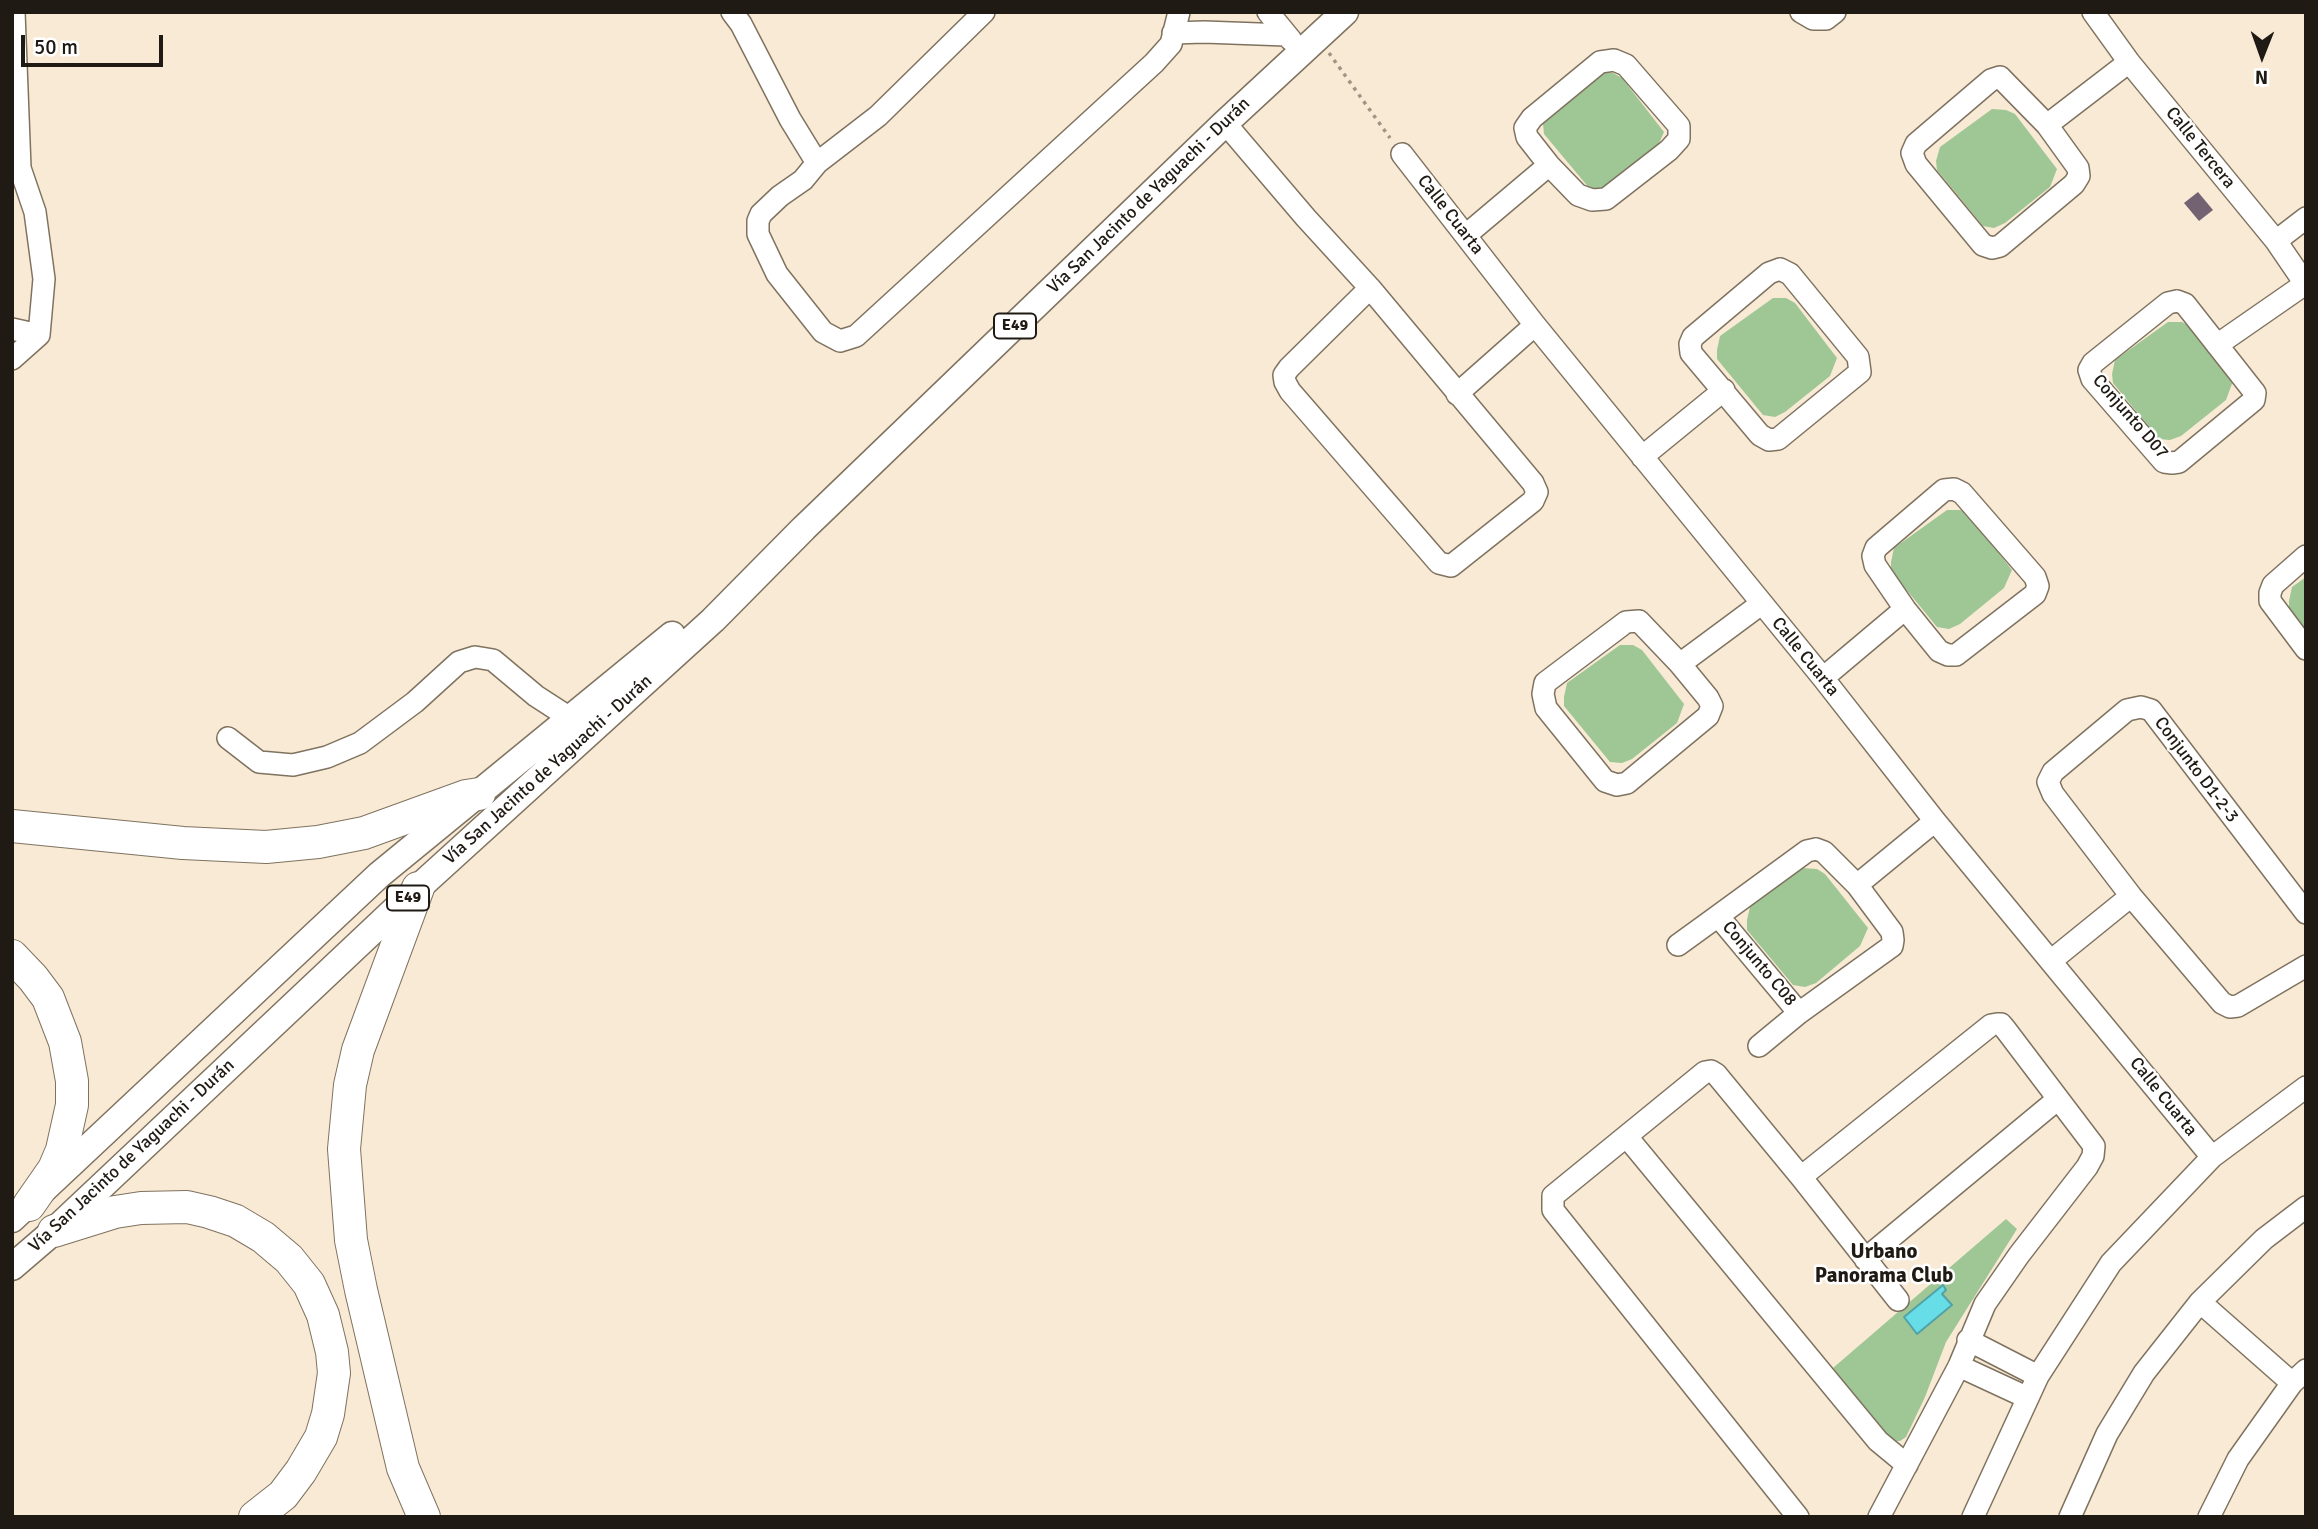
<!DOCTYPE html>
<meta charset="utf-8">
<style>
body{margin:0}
#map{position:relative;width:2318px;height:1529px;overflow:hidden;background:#f8ead5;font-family:Signika,sans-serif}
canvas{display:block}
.frame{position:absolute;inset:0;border:14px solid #1f1a13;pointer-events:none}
.north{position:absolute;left:2227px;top:21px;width:70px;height:70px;-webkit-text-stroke:5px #fff;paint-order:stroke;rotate:181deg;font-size:19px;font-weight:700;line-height:28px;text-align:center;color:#1f1a13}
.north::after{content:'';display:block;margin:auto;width:24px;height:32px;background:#1f1a13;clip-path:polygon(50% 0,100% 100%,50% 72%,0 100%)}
.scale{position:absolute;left:21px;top:35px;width:142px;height:32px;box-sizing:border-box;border:4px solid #1f1a13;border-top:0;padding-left:9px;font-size:21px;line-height:24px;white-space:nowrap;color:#1f1a13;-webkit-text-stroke:5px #fff;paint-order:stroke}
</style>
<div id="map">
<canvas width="2318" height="1529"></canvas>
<div class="frame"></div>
<div class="north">N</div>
<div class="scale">50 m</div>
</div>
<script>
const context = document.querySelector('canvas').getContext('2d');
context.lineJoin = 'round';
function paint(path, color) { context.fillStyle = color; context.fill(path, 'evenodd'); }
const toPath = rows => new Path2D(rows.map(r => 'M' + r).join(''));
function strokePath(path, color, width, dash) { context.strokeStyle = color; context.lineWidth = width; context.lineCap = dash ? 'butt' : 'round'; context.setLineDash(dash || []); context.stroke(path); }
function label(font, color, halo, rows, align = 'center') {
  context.font = font + ' Signika,sans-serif'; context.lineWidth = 5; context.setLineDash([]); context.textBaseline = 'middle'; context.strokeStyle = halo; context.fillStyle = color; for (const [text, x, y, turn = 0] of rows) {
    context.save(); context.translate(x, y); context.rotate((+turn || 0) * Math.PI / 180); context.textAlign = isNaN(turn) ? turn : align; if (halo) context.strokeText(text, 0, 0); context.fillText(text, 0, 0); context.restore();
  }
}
const green = toPath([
 [1599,72,1613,73,1622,78,1664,132,1656,150,1601,191,1590,189,1544,134,1543,124,1546,111],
 [1992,109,2006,110,2015,114,2057,169,2050,187,2005,223,1994,228,1983,226,1937,170,1936,161,1940,147],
 [1773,298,1786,298,1795,303,1837,358,1830,376,1785,412,1775,417,1763,415,1717,359,1717,350,1720,336],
 [2168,322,2182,322,2191,327,2233,381,2226,400,2181,436,2170,440,2159,439,2113,383,2112,374,2115,360],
 [1947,510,1961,510,1969,515,2012,570,2004,588,1960,624,1949,629,1937,627,1891,571,1891,562,1894,548],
 [2306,577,2306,630,2289,610,2289,601,2292,587],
 [1620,645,1633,645,1642,650,1684,704,1677,723,1632,759,1622,763,1610,762,1564,706,1564,697,1567,683],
 [1803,868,1817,869,1825,874,1868,928,1860,946,1816,983,1805,987,1793,985,1747,930,1747,920,1750,907],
 [2006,1219,2017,1229,1946,1342,1925,1397,1906,1437,1900,1441,1894,1441,1887,1437,1833,1368]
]);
const water = toPath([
 [1943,1285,1946,1290,1942,1294,1952,1305,1917,1334,1904,1317,1943,1285]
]);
const building = toPath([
 [2198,192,2213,210,2199,221,2184,203]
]);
const path = toPath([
 [1329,53,1390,138]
]);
const minor = toPath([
 [732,12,741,24,790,119,817,163,803,180,780,196,761,214,758,221,758,234,777,274,823,332,840,341,856,336,1154,63,1171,44,1179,12],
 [1268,12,1291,40],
 [1801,12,1813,19,1826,19,1835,12],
 [2093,12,2129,62,2276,241,2306,285],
 [1173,33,1204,32,1286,35],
 [1614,60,1626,65,1679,126,1679,139,1669,150,1606,199,1592,200,1578,195,1549,165,1527,137,1525,128,1532,118,1600,62,1614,60],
 [2000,77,2047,125,2078,168,2079,176,2074,184,2000,246,1992,248,1983,245,1916,164,1912,153,1916,144,1991,80,2000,77],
 [1225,123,1306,218,1370,288,1533,483,1537,492,1533,501,1451,566,1439,563,1290,391,1285,382,1284,375,1289,368,1370,288],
 [2047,125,2129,62],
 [1402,154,1535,325,1823,678,1935,821,2212,1157],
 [817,163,878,116,984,12],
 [1466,235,1549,165],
 [2276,241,2306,218],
 [1780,269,1790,274,1858,357,1860,372,1778,439,1769,440,1760,435,1691,353,1690,344,1693,337,1769,273,1780,269],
 [2177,301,2185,304,2255,393,2254,400,2179,462,2172,463,2164,462,2092,379,2089,370,2093,363,2168,303,2177,301],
 [12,329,39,335],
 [2217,345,2305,284],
 [12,359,39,335,44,279,35,212,20,168,14,12],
 [1457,394,1535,325],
 [1642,457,1724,390],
 [1954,489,1962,493,2035,577,2038,586,2035,594,1956,655,1948,655,1939,651,1905,609,1875,565,1873,556,1876,548,1944,490,1954,489],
 [2306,556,2273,585,2270,593,2270,601,2306,649],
 [1639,621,1680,664,1708,698,1712,706,1708,716,1627,783,1617,785,1605,781,1546,708,1543,694,1545,683,1626,622,1639,621],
 [1680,664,1761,604],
 [1823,678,1905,609],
 [228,738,259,762,293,765,327,757,360,743,415,702,459,662,475,657,493,660,536,696,570,718],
 [1816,849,1824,852,1857,885,1892,932,1893,940,1892,946,1799,1013,1718,916,1807,851,1816,849],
 [1857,885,1935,821],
 [2306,913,2151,710,2141,707,2127,710,2053,772,2048,782,2053,794,2131,896,2222,1003,2230,1007,2238,1006,2306,966],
 [1678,945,1718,916],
 [2052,960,2131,896],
 [1759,1046,1799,1013],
 [1627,1137,1878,1441,1907,1465],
 [1801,1177,1991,1025,1997,1024,2001,1024,2006,1030,2094,1146,2093,1156,2087,1167,2019,1255,1985,1304,1959,1366,1879,1517],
 [1865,1259,2058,1099],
 [2200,1302,2292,1383],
 [1968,1340,2038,1376],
 [1959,1366,2028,1398],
 [1798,1517,1553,1210,1553,1196,1705,1072,1711,1071,1716,1074,1801,1177,1898,1300],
 [1973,1517,2038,1376,2111,1263,2212,1157,2306,1087],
 [2070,1517,2107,1434,2144,1373,2200,1302,2264,1239,2306,1207],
 [2209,1517,2238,1459,2292,1383,2306,1370]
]);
const major = toPath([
 [12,1219,379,875,672,635],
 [12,1267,54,1231,418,888,713,620,804,528,1225,123,1345,12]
]);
const highway = toPath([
 [12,826,183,843,266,847,318,842,364,833,466,796,479,794],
 [418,888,358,1050,350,1085,344,1149,351,1240,361,1290,403,1468,424,1517],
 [12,956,33,978,48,998,65,1042,72,1081,72,1105,62,1150,54,1169,29,1205],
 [54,1231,115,1212,141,1208,187,1207,209,1212,236,1221,263,1237,289,1259,309,1284,323,1315,332,1352,334,1373,328,1414,321,1437,301,1471,283,1495,255,1517]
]);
const shields = [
 [1015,326,42],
 [408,898,42]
];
const shieldNames = [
 ["E49",1015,326],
 ["E49",408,898]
];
const streetNames = [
 ["Calle Tercera",2200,148,51],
 ["Vía San Jacinto de Yaguachi - Durán",1149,196,-44],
 ["Calle Cuarta",1450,215,52],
 ["Conjunto D07",2130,417,49],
 ["Calle Cuarta",1805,657,51],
 ["Vía San Jacinto de Yaguachi - Durán",548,770,-42],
 ["Conjunto D1-2-3",2196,770,53],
 ["Conjunto C08",1759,964,50],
 ["Calle Cuarta",2163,1097,51],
 ["Vía San Jacinto de Yaguachi - Durán",132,1156,-43]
];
const quarterNames = [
 ["Urbano",1884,1252],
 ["Panorama Club",1884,1276]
];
paint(green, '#9fc695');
paint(water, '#67dee7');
strokePath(water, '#51a3a7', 2);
paint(building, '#736271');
strokePath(minor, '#7f725f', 24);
strokePath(major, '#7f725f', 29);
strokePath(highway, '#7f725f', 34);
strokePath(path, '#9f9586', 3.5, [3.5, 5]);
strokePath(minor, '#fff', 21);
strokePath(major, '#fff', 26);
strokePath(highway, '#fff', 32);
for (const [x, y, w] of shields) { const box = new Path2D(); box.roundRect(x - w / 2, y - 12.5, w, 25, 5); context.fillStyle = '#fff'; context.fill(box); strokePath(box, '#1f1a13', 2); }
label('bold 16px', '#1f1a13', null, shieldNames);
label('18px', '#1f1a13', '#fff', streetNames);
label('bold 21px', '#1f1a13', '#fff', quarterNames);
</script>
